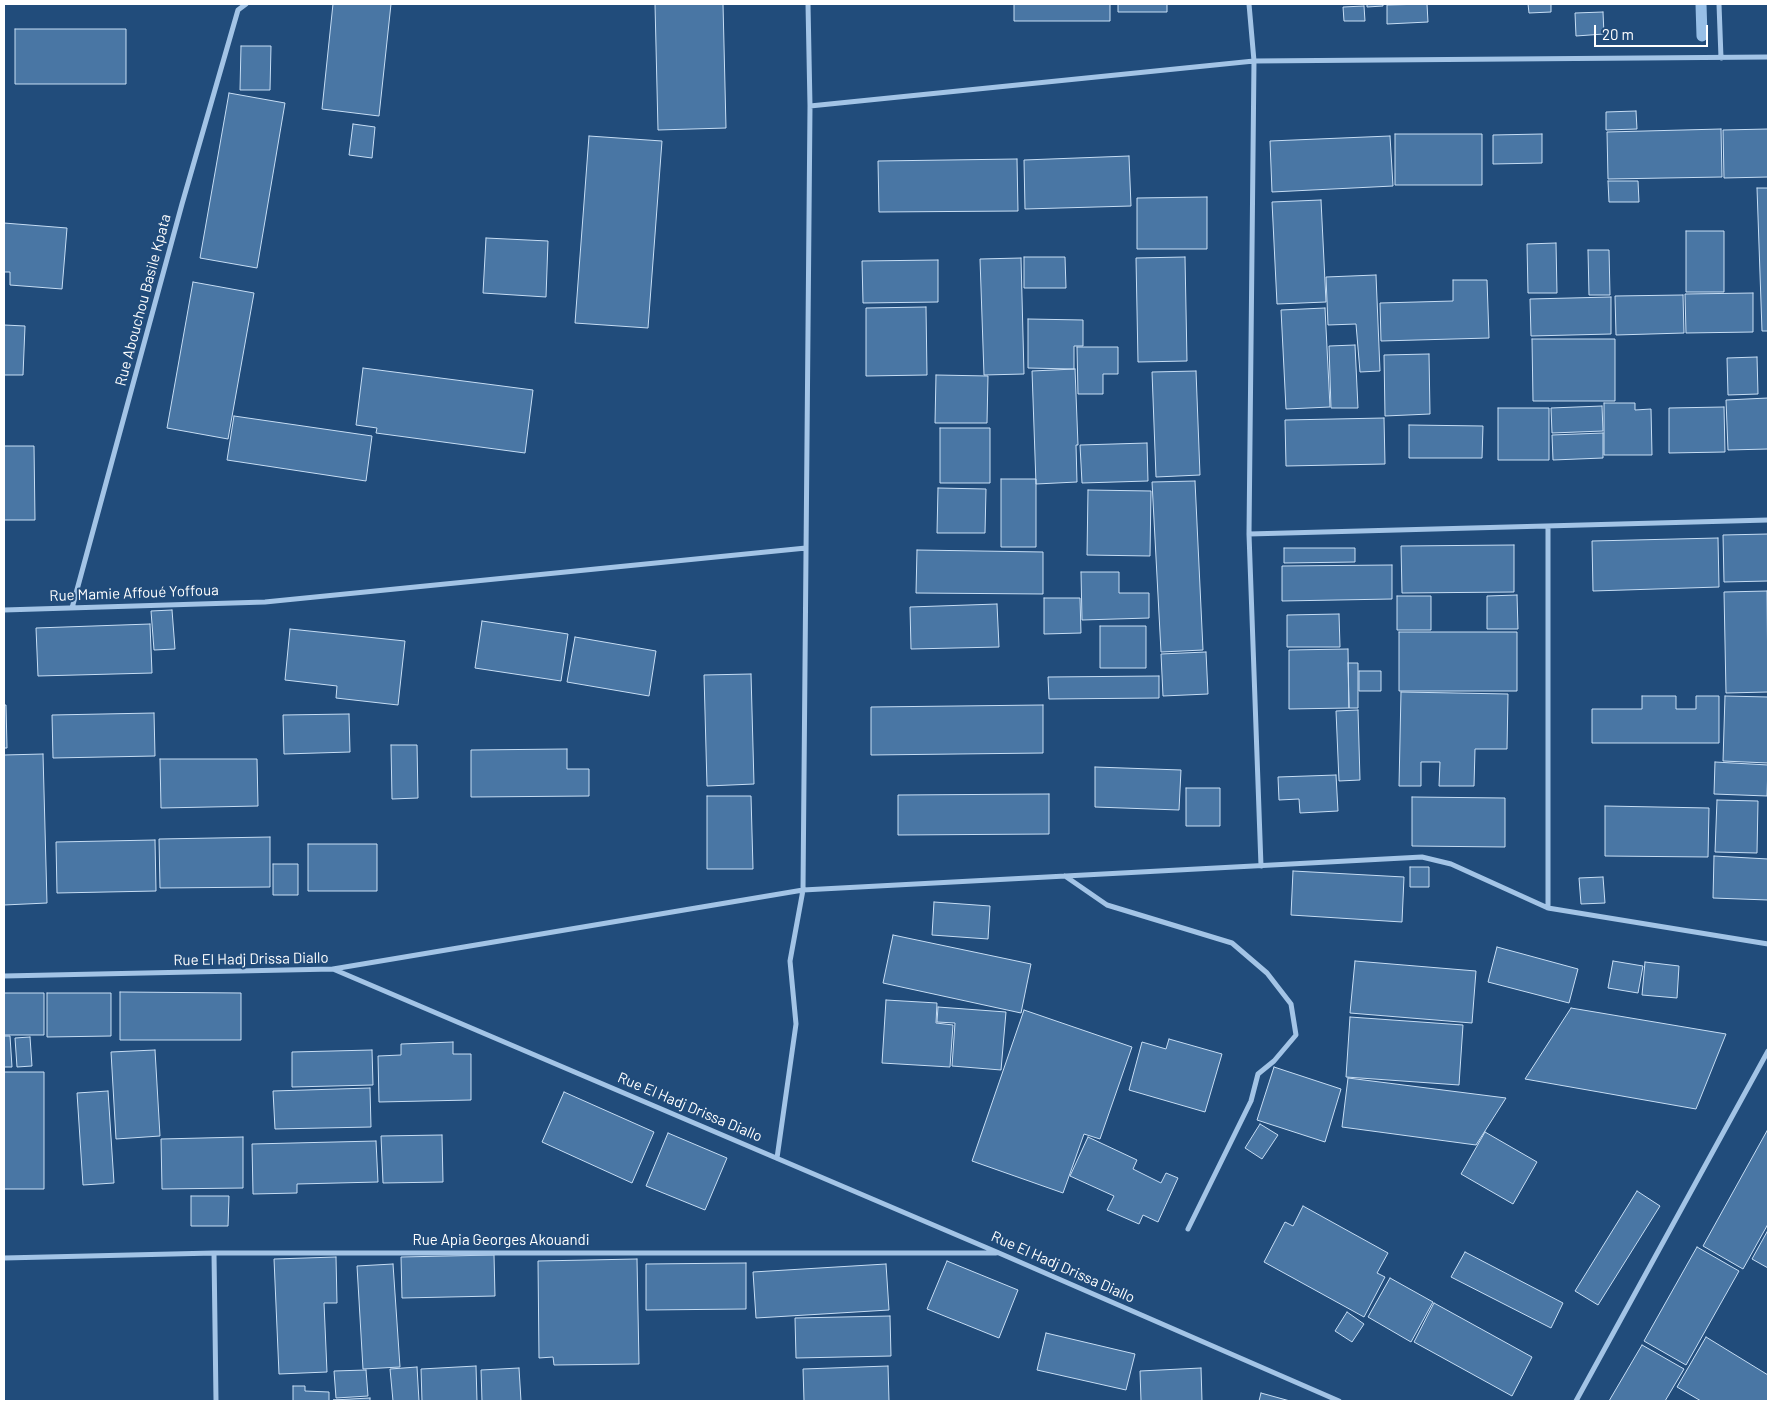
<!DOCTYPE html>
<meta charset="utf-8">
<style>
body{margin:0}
#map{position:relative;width:1772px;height:1405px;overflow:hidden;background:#214c7b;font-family:Barlow,sans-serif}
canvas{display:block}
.frame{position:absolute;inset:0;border:5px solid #fff;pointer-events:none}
.scale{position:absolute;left:1594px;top:25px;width:114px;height:22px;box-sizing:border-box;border:2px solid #fff;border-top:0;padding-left:6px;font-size:15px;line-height:18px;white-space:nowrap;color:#fff;-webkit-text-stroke:4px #214c7b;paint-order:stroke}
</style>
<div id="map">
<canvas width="1772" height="1405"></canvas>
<div class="frame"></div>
<div class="scale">20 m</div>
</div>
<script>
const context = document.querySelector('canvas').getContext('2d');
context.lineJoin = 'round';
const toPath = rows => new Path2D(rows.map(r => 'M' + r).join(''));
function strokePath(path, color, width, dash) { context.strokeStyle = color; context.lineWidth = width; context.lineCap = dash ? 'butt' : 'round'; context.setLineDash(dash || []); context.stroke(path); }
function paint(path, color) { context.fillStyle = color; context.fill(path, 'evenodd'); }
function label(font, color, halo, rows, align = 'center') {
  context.font = font + ' Barlow,sans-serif'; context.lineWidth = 4; context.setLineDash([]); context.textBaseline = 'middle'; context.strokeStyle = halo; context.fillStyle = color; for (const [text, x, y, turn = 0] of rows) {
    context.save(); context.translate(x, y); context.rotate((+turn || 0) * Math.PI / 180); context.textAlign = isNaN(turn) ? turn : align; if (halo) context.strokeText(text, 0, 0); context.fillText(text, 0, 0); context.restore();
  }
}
const stream = toPath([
 [1701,4,1702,36]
]);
const building = toPath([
 [333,4,391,4,379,116,322,109,333,4],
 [655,4,723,4,726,128,658,130,655,4],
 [1014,4,1110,4,1110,21,1014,21,1014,4],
 [1118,4,1167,4,1167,12,1118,12,1118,4],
 [1367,4,1383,4,1383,6,1367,7,1367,4],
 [1427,4,1428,22,1387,24,1387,5,1427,4],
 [1528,4,1551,4,1551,12,1529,13,1528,4],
 [1364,6,1365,21,1344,21,1343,7,1364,6],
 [1603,12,1604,34,1576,36,1575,13,1603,12],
 [15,29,126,29,126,84,15,84,15,29],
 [241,46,271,46,270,90,240,90,241,46],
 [229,93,285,103,257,268,200,258,229,93],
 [1636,111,1637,129,1606,130,1606,112,1636,111],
 [353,124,375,127,372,158,349,155,353,124],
 [1721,129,1722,177,1608,179,1607,132,1721,129],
 [1768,129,1768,177,1724,178,1723,130,1768,129],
 [1395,134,1482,134,1482,185,1395,185,1395,134],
 [1542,134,1542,163,1493,164,1493,135,1542,134],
 [589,136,662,141,648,328,575,323,589,136],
 [1390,136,1393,186,1272,192,1270,141,1390,136],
 [1129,156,1131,206,1025,209,1024,160,1129,156],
 [1017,159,1018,211,879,212,878,161,1017,159],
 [1608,181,1638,181,1639,202,1609,202,1608,181],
 [1757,188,1768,188,1768,331,1762,331,1757,188],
 [1207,197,1207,249,1137,249,1137,198,1207,197],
 [1321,200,1326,302,1277,304,1272,202,1321,200],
 [4,223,67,228,62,289,10,285,10,272,4,272,4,223],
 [1686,231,1724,231,1724,292,1686,292,1686,231],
 [486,238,548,241,546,297,483,293,486,238],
 [1556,243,1557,293,1528,293,1527,244,1556,243],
 [1588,250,1609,250,1610,295,1589,295,1588,250],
 [1024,257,1065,257,1066,288,1024,288,1024,257],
 [1185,257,1187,361,1138,362,1136,258,1185,257],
 [1021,258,1024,374,984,375,980,259,1021,258],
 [938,260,938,302,863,303,862,261,938,260],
 [1376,275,1380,371,1360,372,1356,324,1328,325,1326,277,1376,275],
 [1453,280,1487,280,1489,338,1381,341,1380,303,1453,301,1453,280],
 [193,282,254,293,228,439,167,428,193,282],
 [1753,293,1753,332,1686,333,1685,294,1753,293],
 [1683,295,1684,333,1616,335,1615,296,1683,295],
 [1611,297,1611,334,1531,336,1530,299,1611,297],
 [926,307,927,375,866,376,866,308,926,307],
 [1325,308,1330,407,1286,409,1281,310,1325,308],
 [1028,319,1083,320,1083,346,1074,346,1074,369,1028,368,1028,319],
 [4,325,25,326,23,375,4,375,4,325],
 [1532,339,1615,339,1615,401,1533,401,1532,339],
 [1355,345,1358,408,1331,408,1329,346,1355,345],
 [1077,347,1118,347,1118,374,1103,374,1103,394,1078,394,1077,347],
 [1429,354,1430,414,1385,416,1384,355,1429,354],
 [1757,357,1758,394,1728,395,1727,358,1757,357],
 [363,368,533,390,525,453,376,433,377,428,356,425,363,368],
 [1075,369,1078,445,1076,445,1077,482,1036,484,1032,371,1075,369],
 [1196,371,1200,475,1156,477,1152,372,1196,371],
 [936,375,988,376,987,423,935,423,936,375],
 [1768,398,1768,449,1728,450,1726,400,1768,398],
 [1604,403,1635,403,1635,410,1651,409,1652,455,1604,455,1604,403],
 [1602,406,1603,431,1552,433,1551,408,1602,406],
 [1724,407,1725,452,1669,453,1669,408,1724,407],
 [1498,408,1549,408,1549,460,1498,460,1498,408],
 [234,416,372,436,366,481,227,460,234,416],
 [1384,418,1385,464,1286,466,1285,420,1384,418],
 [1409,425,1483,426,1482,458,1409,458,1409,425],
 [940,428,990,428,990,483,940,483,940,428],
 [1603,433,1603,458,1553,460,1552,435,1603,433],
 [1147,443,1148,481,1082,483,1080,445,1147,443],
 [4,446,34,446,35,520,4,520,4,446],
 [1001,479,1036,479,1036,547,1001,547,1001,479],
 [1195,481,1203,650,1161,652,1152,482,1195,481],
 [938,488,986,489,985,533,937,533,938,488],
 [1088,490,1151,491,1150,556,1087,555,1088,490],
 [1768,534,1768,581,1724,582,1723,535,1768,534],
 [1718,538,1719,587,1593,591,1592,541,1718,538],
 [1514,545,1514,592,1402,593,1401,546,1514,545],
 [1284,548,1355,548,1355,562,1284,563,1284,548],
 [917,550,1043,552,1043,594,916,593,917,550],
 [1392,565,1392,599,1282,601,1282,566,1392,565],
 [1081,572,1119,572,1119,593,1149,593,1149,618,1082,620,1081,572],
 [1767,591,1768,692,1726,693,1724,592,1767,591],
 [1517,595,1518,629,1487,629,1487,596,1517,595],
 [1397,596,1431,596,1431,630,1397,630,1397,596],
 [1044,598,1080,598,1081,633,1044,634,1044,598],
 [997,604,999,647,911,649,910,607,997,604],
 [172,610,175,649,154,650,151,611,172,610],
 [1339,614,1340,647,1287,647,1287,615,1339,614],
 [482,621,568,634,561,681,475,668,482,621],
 [150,624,152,673,38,676,36,628,150,624],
 [1100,626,1146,626,1146,668,1100,668,1100,626],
 [290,629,405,641,398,705,336,698,337,686,285,680,290,629],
 [1399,632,1517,632,1517,691,1399,691,1399,632],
 [575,637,656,651,649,696,567,682,575,637],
 [1348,649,1349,708,1289,709,1289,650,1348,649],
 [1206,652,1208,694,1163,696,1161,654,1206,652],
 [1348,663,1358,663,1358,708,1349,708,1348,663],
 [1359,671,1381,671,1381,691,1359,691,1359,671],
 [751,674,754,784,707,786,704,675,751,674],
 [1159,676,1159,698,1049,699,1048,677,1159,676],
 [1401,692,1508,694,1507,749,1475,749,1474,786,1439,786,1440,762,1421,762,1421,786,1399,786,1401,692],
 [1642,696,1676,696,1676,709,1696,709,1696,696,1719,696,1719,743,1592,743,1592,709,1642,709,1642,696],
 [1725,696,1768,697,1768,763,1723,761,1725,696],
 [4,705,6,705,7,748,4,748,4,705],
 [1043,705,1043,753,871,755,871,707,1043,705],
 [1358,710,1360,780,1339,781,1336,711,1358,710],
 [154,713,155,756,53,758,52,715,154,713],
 [349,714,350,752,284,754,283,715,349,714],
 [391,745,417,745,418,798,392,799,391,745],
 [567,749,567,769,589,769,589,796,471,797,471,750,567,749],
 [43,754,47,903,4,905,4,755,43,754],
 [160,759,257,759,258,806,161,808,160,759],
 [1715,762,1768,765,1767,796,1714,794,1715,762],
 [1095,767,1181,770,1179,810,1095,807,1095,767],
 [1336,775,1338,811,1300,813,1299,799,1279,800,1278,777,1336,775],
 [1186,788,1220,788,1220,826,1186,826,1186,788],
 [1049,794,1049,834,898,835,898,795,1049,794],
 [707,796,751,796,753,869,707,869,707,796],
 [1412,797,1505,798,1505,847,1412,846,1412,797],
 [1717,800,1758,801,1757,853,1715,852,1717,800],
 [1605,806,1709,808,1708,857,1605,856,1605,806],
 [270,837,270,887,160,888,159,839,270,837],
 [155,840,156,891,57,893,56,842,155,840],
 [308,844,377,844,377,891,308,891,308,844],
 [1714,856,1768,859,1768,900,1713,898,1714,856],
 [273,864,298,864,298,895,273,895,273,864],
 [1410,867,1429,867,1429,887,1410,887,1410,867],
 [1293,871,1404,877,1402,922,1291,915,1293,871],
 [1603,877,1605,903,1581,904,1579,878,1603,877],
 [934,902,990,906,988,939,932,935,934,902],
 [893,935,1031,964,1021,1013,883,983,893,935],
 [1497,947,1578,969,1569,1003,1488,982,1497,947],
 [1355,961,1476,971,1472,1023,1350,1013,1355,961],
 [1613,961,1643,966,1638,993,1608,988,1613,961],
 [1645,962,1679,966,1677,998,1642,995,1645,962],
 [120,992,241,993,241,1040,120,1040,120,992],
 [4,993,44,993,44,1035,4,1035,4,993],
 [47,993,111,993,111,1036,47,1037,47,993],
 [886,1000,937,1003,936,1023,953,1025,950,1067,882,1063,886,1000],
 [938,1007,1006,1012,1001,1070,952,1066,955,1023,937,1022,938,1007],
 [1571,1008,1726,1034,1696,1109,1525,1079,1571,1008],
 [1024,1010,1132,1047,1100,1139,1084,1134,1063,1193,972,1161,1024,1010],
 [1350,1017,1463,1025,1459,1085,1346,1077,1350,1017],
 [4,1036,10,1036,12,1067,4,1067,4,1036],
 [30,1037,32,1066,17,1067,15,1038,30,1037],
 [1169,1039,1222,1054,1205,1112,1129,1090,1142,1042,1166,1049,1169,1039],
 [453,1042,453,1054,471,1054,471,1100,379,1102,378,1056,401,1055,401,1044,453,1042],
 [155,1050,160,1136,116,1139,111,1052,155,1050],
 [372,1050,373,1085,292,1087,292,1052,372,1050],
 [1274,1067,1341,1089,1325,1142,1257,1120,1274,1067],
 [4,1072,44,1072,44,1189,4,1189,4,1072],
 [1348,1078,1506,1098,1476,1145,1342,1127,1348,1078],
 [370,1088,371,1127,275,1129,273,1091,370,1088],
 [108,1091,114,1183,83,1185,77,1093,108,1091],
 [564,1092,654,1132,632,1183,542,1142,564,1092],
 [1260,1124,1278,1135,1262,1159,1245,1148,1260,1124],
 [1768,1129,1768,1224,1743,1269,1703,1246,1768,1129],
 [1485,1132,1537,1162,1513,1204,1461,1174,1485,1132],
 [668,1133,727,1158,705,1210,646,1186,668,1133],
 [442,1135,443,1182,383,1183,381,1136,442,1135],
 [243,1137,243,1188,162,1189,161,1139,243,1137],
 [1088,1137,1137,1160,1133,1169,1161,1183,1166,1173,1178,1178,1158,1222,1143,1215,1139,1224,1107,1210,1114,1196,1070,1176,1088,1137],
 [376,1141,378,1182,297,1184,297,1193,253,1194,252,1144,376,1141],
 [1637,1191,1660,1206,1598,1305,1575,1291,1637,1191],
 [191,1196,229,1196,228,1226,191,1226,191,1196],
 [1303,1206,1388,1253,1377,1273,1385,1277,1364,1317,1264,1262,1285,1222,1293,1226,1303,1206],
 [1768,1230,1768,1268,1752,1259,1768,1230],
 [1697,1247,1739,1271,1686,1365,1644,1341,1697,1247],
 [1465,1252,1563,1303,1551,1328,1451,1277,1465,1252],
 [494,1255,495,1296,402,1298,401,1257,494,1255],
 [336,1257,337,1303,324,1303,327,1372,279,1374,274,1259,336,1257],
 [637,1259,639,1364,554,1365,553,1357,539,1358,538,1261,637,1259],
 [947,1261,1018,1290,999,1338,927,1309,947,1261],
 [746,1263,746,1309,646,1310,646,1264,746,1263],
 [393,1264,400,1367,363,1369,357,1266,393,1264],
 [886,1264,889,1310,756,1318,753,1272,886,1264],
 [1390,1278,1433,1302,1411,1342,1368,1317,1390,1278],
 [1434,1303,1532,1357,1512,1396,1414,1342,1434,1303],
 [1347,1312,1364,1324,1352,1342,1335,1331,1347,1312],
 [890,1316,891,1356,796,1358,795,1318,890,1316],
 [1046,1333,1135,1354,1126,1390,1037,1370,1046,1333],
 [1706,1337,1768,1375,1768,1401,1701,1401,1677,1387,1706,1337],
 [1642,1345,1684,1369,1665,1401,1609,1401,1642,1345],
 [476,1366,477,1401,422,1401,421,1369,476,1366],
 [888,1366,889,1401,804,1401,803,1369,888,1366],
 [417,1367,419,1401,393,1401,390,1369,417,1367],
 [519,1368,521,1401,482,1401,481,1370,519,1368],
 [1201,1368,1202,1401,1141,1401,1140,1371,1201,1368],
 [366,1370,368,1396,336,1398,334,1371,366,1370],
 [293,1386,305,1386,305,1391,329,1392,329,1401,293,1401,293,1386],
 [1261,1393,1290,1401,1259,1401,1261,1393],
 [370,1398,370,1401,333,1400,370,1398]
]);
const street = toPath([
 [1249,4,1254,61,1249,534,1261,866],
 [1719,4,1721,58],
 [810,106,1254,61,1768,57],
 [1548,526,1548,908],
 [1249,534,1768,520],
 [72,608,182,204,238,10,246,4],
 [4,610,265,602,806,548],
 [1065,876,1107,905,1232,943,1267,973,1291,1004,1296,1035,1274,1061,1258,1074,1251,1101,1188,1229],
 [333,969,803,890,1422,857,1451,864,1548,908,1768,944],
 [4,976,333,969,999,1253,1339,1401],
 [777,1158,796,1024,790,961,803,890,810,106,808,4],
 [214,1253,216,1401],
 [4,1258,214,1253,996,1253],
 [1576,1401,1768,1051]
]);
const streetNames = [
 ["Rue Abouchou Basile Kpata",143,300,-75],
 ["Rue Mamie Affoué Yoffoua",134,593,-2],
 ["Rue El Hadj Drissa Diallo",251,959,-1],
 ["Rue El Hadj Drissa Diallo",690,1107,23],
 ["Rue Apia Georges Akouandi",501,1240],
 ["Rue El Hadj Drissa Diallo",1063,1267,24]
];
strokePath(stream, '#97bfe7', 11);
paint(building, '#4976a4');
strokePath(building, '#c6ddf4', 1);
strokePath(street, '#a3c4e6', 5);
label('15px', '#fff', '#214c7b', streetNames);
</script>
